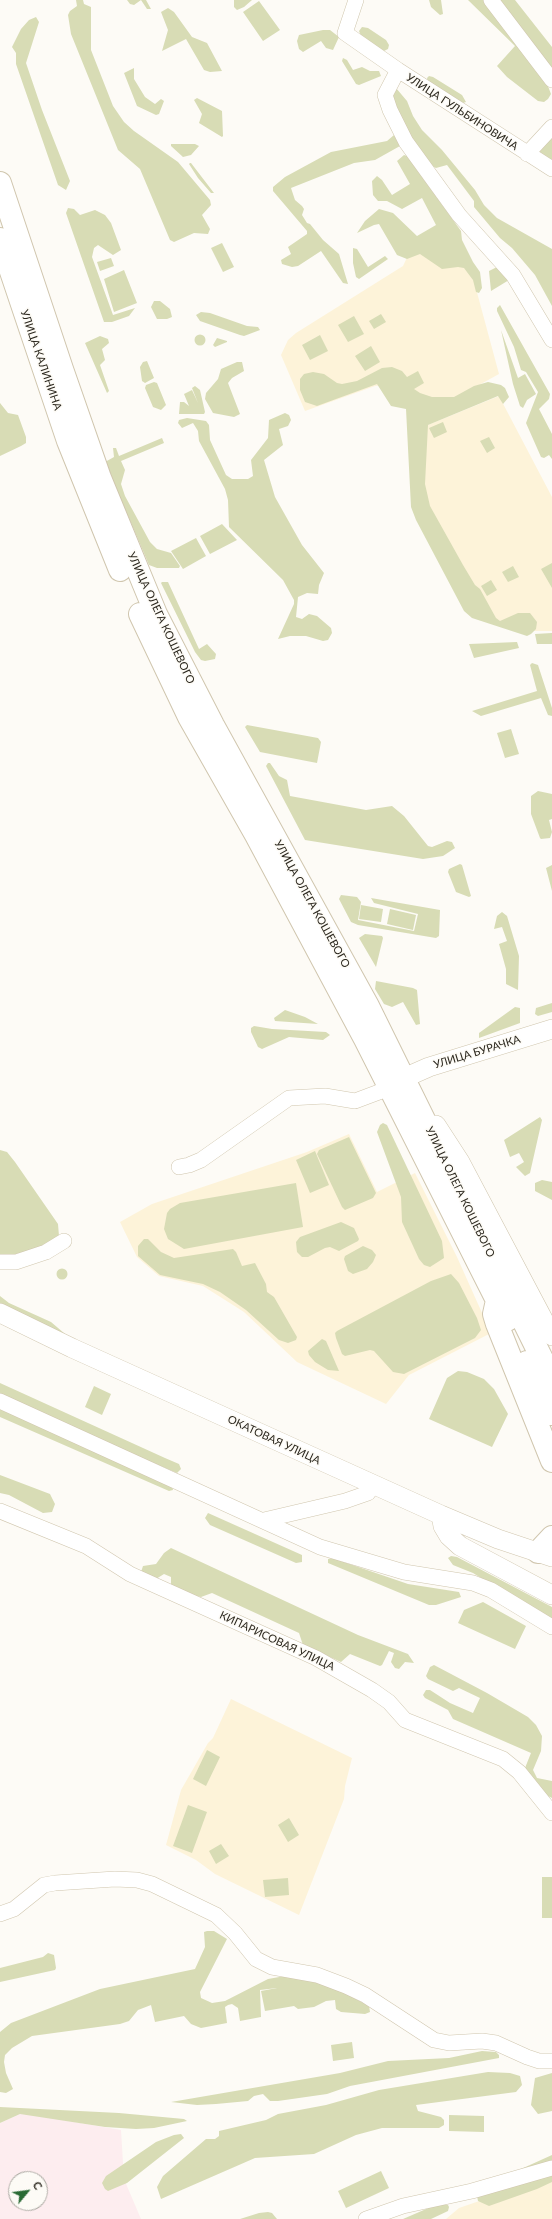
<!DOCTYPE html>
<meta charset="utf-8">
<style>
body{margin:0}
#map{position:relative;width:552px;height:2219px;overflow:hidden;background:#fdfbf6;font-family:Lato,sans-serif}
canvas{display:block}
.north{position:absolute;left:8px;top:2171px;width:40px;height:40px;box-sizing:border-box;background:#fdfbf6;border:1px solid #a9a7a0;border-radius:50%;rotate:61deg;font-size:11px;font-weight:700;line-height:16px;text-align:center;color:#2c281f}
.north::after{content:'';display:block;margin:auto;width:14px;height:18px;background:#296a34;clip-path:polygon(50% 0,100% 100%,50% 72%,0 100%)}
</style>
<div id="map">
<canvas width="552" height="2219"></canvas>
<div class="north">С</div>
</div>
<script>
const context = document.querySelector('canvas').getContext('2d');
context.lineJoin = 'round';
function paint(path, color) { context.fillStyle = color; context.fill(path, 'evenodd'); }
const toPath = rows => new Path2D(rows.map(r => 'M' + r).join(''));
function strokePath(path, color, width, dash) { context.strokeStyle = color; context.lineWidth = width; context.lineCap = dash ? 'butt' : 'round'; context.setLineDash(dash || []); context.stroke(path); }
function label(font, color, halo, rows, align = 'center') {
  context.font = font + ' Lato,sans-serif'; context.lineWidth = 3; context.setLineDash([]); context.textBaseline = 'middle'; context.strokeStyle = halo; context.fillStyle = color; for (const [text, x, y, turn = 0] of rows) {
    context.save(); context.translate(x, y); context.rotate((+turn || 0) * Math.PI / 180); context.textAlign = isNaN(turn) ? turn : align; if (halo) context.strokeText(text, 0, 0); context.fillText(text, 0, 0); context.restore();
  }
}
const industrial = toPath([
 [22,2113,121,2130,124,2179,141,2219,0,2219,0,2123],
 [16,2179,40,2179,40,2203,16,2203]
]);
const built = toPath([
 [411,249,468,259,499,374,450,401,430,408,403,383,375,386,305,411,281,355,288,340,296,333,403,266],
 [499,396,552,497,552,631,529,631,472,613,422,523,413,431],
 [349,1134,377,1192,415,1173,457,1257,491,1333,409,1375,386,1404,297,1362,244,1312,203,1286,159,1276,137,1257,120,1222,152,1204,307,1152],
 [231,1699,352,1758,345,1786,344,1799,299,1915,215,1874,196,1860,166,1845,181,1790,208,1743,213,1738],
 [552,2176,552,2219,446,2219,459,2208]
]);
const green = toPath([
 [76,0,83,0,84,4,91,7,91,50,113,106,124,122,134,131,178,162,210,200,211,205,202,215,210,229,208,234,194,233,174,242,170,240,140,169,118,150,71,34,68,15,70,11,77,6],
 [127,0,146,0,151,9,147,9,141,0,134,5,130,4],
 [234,0,252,0,244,7,237,10,234,7],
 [429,0,441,0,443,14,440,15,431,7],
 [468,0,485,0,546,81,551,94,548,99,544,102,538,101,507,77,497,66,515,46],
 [495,0,515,0,552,47,552,77],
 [259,1,280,30,263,41,243,12],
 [168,8,174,12,192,37,207,43,222,71,210,72,204,70,186,39,162,51,168,30,161,12],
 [36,17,39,22,26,63,42,110,70,181,66,190,58,185,16,64,16,53,12,47,21,29,29,20],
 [362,27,368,28,386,40,389,45,388,49,384,51,361,36,359,31],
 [323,30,330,30,339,37,333,50,326,48,321,41,303,52,299,49,297,41,299,35],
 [343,58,347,60,353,70,362,67,370,71,379,71,381,76,359,85,356,84,342,61],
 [134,68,134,79,145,97,155,104,161,99,164,101,159,114,156,115,137,106,124,73],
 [429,76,433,77,462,95,466,102,463,103,428,82,427,78],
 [396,88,407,101,413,116,422,130,442,150,475,190,484,205,497,218,552,249,552,306,535,275,512,248,500,238,474,207,474,201,447,165,436,168,427,163,410,143,392,96],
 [197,98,222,111,223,136,222,137,199,123,202,114,194,100],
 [394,135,400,146,375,160,354,163,291,188,295,200,302,206,304,209,302,215,307,223,310,224,323,240,339,254,348,284,343,283,321,251,298,266,292,267,282,264,281,260,291,254,288,247,307,234,307,231,273,191,273,187,285,177,331,152,387,141],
 [552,135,552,162,539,153,538,149],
 [171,144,195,144,199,146,191,155,183,157,171,146],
 [404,155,407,156,461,231,462,240,473,262,480,272,482,288,479,293,476,292,473,280,464,268,458,267,442,269,420,254,407,259,397,255,379,224,374,225,357,233,365,221,379,209,393,213,417,236,436,225,422,198,402,209,387,201,378,201,373,195,372,181,377,176,382,180,392,195,410,184,397,161],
 [190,163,191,163,214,193,211,193,198,178,189,164],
 [68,208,74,209,80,215,95,210,105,215,111,223,121,250,113,255,98,245,94,248,92,257,113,315,135,308,129,316,112,322,104,322,66,213],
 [222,243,234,267,223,272,211,248],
 [353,248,357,249,368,267,385,256,388,259,359,279,356,277,353,263],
 [111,258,114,266,100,271,97,262],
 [497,267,509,280,491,291,489,271],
 [124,270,137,303,114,312,104,279],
 [154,301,160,301,170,309,172,317,167,319,157,319,151,307],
 [500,305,550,394,549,399,539,409,552,434,552,459,549,455,544,458,541,457,526,423,538,392,526,372,521,370,514,347,497,311,497,308],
 [201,312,210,313,247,326,258,327,260,330,244,336,240,335,200,321,196,315],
 [381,314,386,322,374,329,369,321],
 [354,316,364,334,348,342,338,325],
 [501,330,518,378,525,374,536,394,527,400,523,408,520,406,513,384],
 '194.5 340a5.5 5.5 0 1 1 11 0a5.5 5.5 0 1 1-11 0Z',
 [320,335,328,351,310,360,302,345],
 [100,336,108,339,109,343,102,349,105,360,100,365,109,391,107,393,85,343],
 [217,338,227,341,227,342,215,347,213,345],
 [371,346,380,362,365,371,355,356],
 [147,361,154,378,145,383,142,381,140,367,143,362],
 [237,362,242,362,244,371,232,378,228,383,240,414,234,417,213,413,205,399,206,393,218,379,221,369],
 [392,367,402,371,407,377,418,371,424,383,414,389,420,393,432,397,454,397,474,386,488,382,501,385,505,388,509,397,503,404,498,396,428,425,425,484,430,506,463,565,475,585,480,589,496,618,500,621,518,613,530,613,537,622,536,629,531,634,527,636,472,618,464,611,416,520,411,507,406,409,391,406,377,384,317,406,305,402,300,390,300,379,304,374,313,372,324,374,337,383,342,384,357,381,382,368],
 [154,382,157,383,166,405,161,410,153,407,145,388,146,385],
 [195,386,200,390,205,412,204,414,179,414,180,402,184,402,189,406,184,394,192,390,198,403,189,407,198,403,192,388],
 [0,403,8,413,18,415,26,437,26,443,21,446,0,456],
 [285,413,289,415,291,420,288,426,279,429,283,445,264,460,275,497,302,545,324,573,319,585,318,594,307,593,298,597,296,617,302,619,309,614,317,616,331,628,332,633,328,640,323,641,306,636,290,636,278,639,294,604,294,600,283,580,229,527,228,500,225,489,199,441,198,431,193,423,182,428,178,423,179,420,187,418,206,421,209,425,210,440,226,475,232,479,248,479,253,476,251,460,268,438,269,420],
 [443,422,447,432,434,438,429,428],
 [489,437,495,448,487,453,480,441],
 [162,438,164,443,121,461,125,470,121,484,125,496,150,542,157,549,171,553,180,566,179,568,157,568,149,565,105,462,114,457,113,448,116,448,119,456],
 [222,524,237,540,210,554,200,536],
 [196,538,206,556,183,569,171,551],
 [552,563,552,588,541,569],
 [513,566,519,577,508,582,502,572],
 [491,580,497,590,487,596,481,586],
 [162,582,168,582,199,649,207,644,216,654,215,659,205,661,201,660,195,652,161,583],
 [552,633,552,644,537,644,535,634],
 [517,642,519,648,474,658,469,644],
 [532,663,538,665,552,708,552,716,548,715,541,698,481,716,472,711,537,691,530,665],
 [247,725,318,738,321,742,317,763,260,752,245,727],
 [511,729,519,754,505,758,497,733],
 [268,763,270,763,279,776,287,780,290,796,366,810,392,806,404,816,428,846,432,847,447,841,452,842,455,848,443,856,423,859,305,840,266,766],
 [538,791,552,794,552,819,549,820,552,832,550,838,541,839,540,838,531,814,531,796],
 [460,864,462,865,471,896,469,897,456,892,448,872,449,869],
 [552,865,552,891,546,868],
 [341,895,357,897,361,902,358,920,414,931,418,914,374,903,371,898,440,910,439,936,436,938,358,925,351,922,339,899],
 [361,905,383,909,381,922,359,919],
 [390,909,416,915,413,930,387,924],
 [502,912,507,916,519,956,518,990,506,984,506,969,499,944,507,941,502,927,494,929,497,916],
 [365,934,382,936,383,938,376,967,359,938],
 [376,981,413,988,417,990,420,1024,416,1025,403,1002,392,1007,384,1004,375,989],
 [552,1003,552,1012,538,1016,535,1014,536,1008],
 [515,1007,520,1008,520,1023,479,1038,479,1033],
 [285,1010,305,1017,318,1024,275,1021,274,1018],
 [254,1026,272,1029,326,1032,330,1035,323,1040,289,1037,262,1049,258,1047,251,1032,251,1028],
 [540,1117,542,1120,530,1173,525,1176,516,1167,524,1162,519,1153,510,1157,504,1140],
 [383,1123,387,1125,442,1241,444,1258,430,1267,424,1265,419,1259,402,1222,401,1197,377,1132,380,1125],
 [349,1137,376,1193,373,1198,345,1210,342,1207,317,1154,319,1150],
 [0,1150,7,1152,15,1162,58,1224,59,1236,40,1248,12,1255,0,1254],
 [315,1151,329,1185,310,1193,296,1160],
 [542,1180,552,1182,552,1200,535,1191,535,1183],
 [296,1183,303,1227,184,1249,168,1239,164,1229,167,1213,170,1209,180,1203],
 [341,1222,354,1228,359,1239,358,1241,339,1251,330,1247,325,1248,308,1257,302,1257,297,1252,296,1242,300,1237],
 [144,1239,148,1239,161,1252,174,1258,233,1249,236,1252,242,1266,255,1263,266,1284,267,1292,274,1297,297,1337,296,1340,288,1343,279,1340,246,1310,220,1292,203,1284,160,1275,138,1256,138,1246],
 [363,1246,372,1250,376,1255,373,1262,367,1269,353,1274,348,1271,344,1259,345,1256],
 '56.5 1274a5.5 5.5 0 1 1 11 0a5.5 5.5 0 1 1-11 0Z',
 [451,1274,459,1283,477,1318,481,1330,475,1338,404,1374,393,1372,374,1351,370,1350,345,1356,342,1354,336,1338,335,1333,337,1331,431,1281],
 [0,1296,9,1303,51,1322,71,1339,0,1308],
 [322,1339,326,1341,339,1371,328,1370,315,1362,309,1355,308,1351],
 [458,1371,467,1372,484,1379,494,1389,508,1414,492,1447,429,1419,447,1378],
 [0,1383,165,1458,179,1464,181,1469,177,1473,0,1397],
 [94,1386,111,1394,102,1415,85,1407],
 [0,1408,172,1486,173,1490,169,1491,0,1417],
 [0,1475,50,1494,55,1504,52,1512,43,1513,9,1495,0,1493],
 [208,1513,302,1555,302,1562,296,1563,210,1525,205,1518],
 [171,1548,358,1635,408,1654,414,1663,405,1662,399,1669,395,1668,391,1662,394,1653,389,1651,382,1665,380,1666,350,1654,341,1662,303,1645,299,1633,212,1593,201,1597,196,1596,171,1585,171,1577,164,1574,156,1579,141,1572,143,1566,156,1564,164,1553],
 [451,1556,457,1557,552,1607,552,1622,473,1573,453,1565,448,1558],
 [332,1558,408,1584,459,1592,461,1597,436,1605,429,1605,328,1563,328,1559],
 [483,1602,526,1626,515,1649,458,1623,464,1610],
 [434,1665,487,1693,528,1717,536,1725,542,1736,541,1751,533,1770,537,1778,552,1781,552,1798,544,1794,525,1768,531,1753,453,1719,448,1710,425,1698,423,1695,426,1690,430,1690,450,1703,473,1713,480,1698,459,1688,453,1691,428,1679,426,1676,430,1667],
 [207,1750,220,1757,206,1786,193,1779],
 [188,1805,207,1812,192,1853,173,1846],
 [289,1818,299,1835,288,1842,278,1825],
 [221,1844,229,1856,216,1864,209,1851],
 [542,1877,552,1877,552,1918,542,1918],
 [288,1878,289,1895,265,1897,263,1880],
 [207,1931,214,1931,227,1939,200,1992,201,1998,212,2003,225,2001,268,1979,285,1976,322,1981,369,2006,370,2012,365,2014,341,2012,336,2009,335,2000,326,2001,314,2007,298,2009,294,2006,291,1985,294,2006,265,2011,261,1991,277,1988,260,1990,261,2017,240,2021,238,2008,232,2004,228,2005,225,2007,227,2023,201,2028,191,2024,184,2016,155,2022,151,2005,138,2010,129,2021,120,2024,32,2036,12,2048,5,2055,4,2062,6,2073,13,2089,6,2093,0,2092,0,2032,11,2023,100,1989,195,1969,205,1947,204,1932],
 [48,1953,54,1955,56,1968,55,1970,0,1982,0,1968,43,1957],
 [352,2042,354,2058,333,2061,331,2045],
 [482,2051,496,2052,499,2055,499,2058,350,2086,327,2094,278,2101,270,2101,263,2094,254,2096,248,2101,216,2104,197,2105,171,2102,340,2073,388,2061,449,2058],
 [488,2072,510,2073,520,2076,522,2085,516,2092,416,2105,418,2111,441,2117,444,2120,444,2125,439,2128,382,2128,356,2135,314,2154,255,2158,161,2199,157,2187,163,2176,206,2139,215,2139,219,2136,219,2131,266,2120,278,2114,326,2105,379,2090],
 [552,2073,552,2111,538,2114,531,2105,535,2078],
 [0,2107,119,2113,184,2119,187,2121,154,2128,136,2129,105,2127,20,2114,0,2123],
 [449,2115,484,2116,484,2132,449,2131],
 [181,2134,184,2138,127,2183,108,2191,105,2189,102,2183,106,2176,156,2142,174,2135],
 [552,2155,552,2164,519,2171,521,2169],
 [381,2171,389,2188,346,2208,338,2191],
 [552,2172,552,2182,537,2189,489,2206,478,2201,477,2196],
 [440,2203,448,2205,449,2207,448,2211,431,2219,403,2219],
 [268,2212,272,2213,277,2219,240,2219,259,2213]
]);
const minor = toPath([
 [356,0,345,33,398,70,552,169],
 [491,0,552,80],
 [398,70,385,95,390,110,406,142,459,215,513,275,552,340],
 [527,154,552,127],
 [179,1167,189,1165,201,1160,289,1098,325,1096,355,1101,379,1092,389,1085],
 [0,1262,16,1262,46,1252,64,1241],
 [0,1401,320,1547,404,1572,473,1583,491,1590,552,1627],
 [0,1511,86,1546,130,1574,316,1658,372,1690,389,1702,405,1720,503,1759,519,1772,552,1813],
 [264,1520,345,1501,368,1493,373,1485],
 [0,1914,14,1909,44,1885,55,1883,115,1879,137,1880,152,1884,216,1915,235,1933,256,1959,272,1967,317,1975,346,1986,365,1995,434,2040,449,2043,482,2041,496,2043,527,2057,539,2061,552,2061],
 [366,2219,403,2206,472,2191,552,2168]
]);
const major = toPath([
 [404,1078,429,1067,552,1029],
 [436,1125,460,1162,552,1336],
 [0,1313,72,1348,441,1515,498,1539,552,1557],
 [441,1515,443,1526,449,1536,460,1546,552,1595]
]);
const highway = toPath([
 [0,183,62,369,100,478,156,614,213,725,368,1006,552,1379],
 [0,239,68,441,120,570],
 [140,614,189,717,256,835,365,1039,507,1320],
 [496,1305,494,1314,497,1324,552,1461],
 [527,1362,552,1414],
 [538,1552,552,1537]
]);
const streetNames = [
 ["УЛИЦА ГУЛЬБИНОВИЧА",462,112,33],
 ["УЛИЦА КАЛИНИНА",41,360,71],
 ["УЛИЦА ОЛЕГА КОШЕВОГО",161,618,65],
 ["УЛИЦА ОЛЕГА КОШЕВОГО",312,904,61],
 ["УЛИЦА БУРАЧКА",477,1052,-17],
 ["УЛИЦА ОЛЕГА КОШЕВОГО",460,1192,64],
 ["ОКАТОВАЯ УЛИЦА",274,1440,25],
 ["КИПАРИСОВАЯ УЛИЦА",277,1641,25]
];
paint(industrial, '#fdedef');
paint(built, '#fdf3d9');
paint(green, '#d8dcb5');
strokePath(minor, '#d0c6ae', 16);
strokePath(major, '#d0c6ae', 20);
strokePath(highway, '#d0c6ae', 24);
strokePath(minor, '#fff', 15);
strokePath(major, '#fff', 19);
strokePath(highway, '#fff', 22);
label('11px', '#2c281f', '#fdfbf6', streetNames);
</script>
